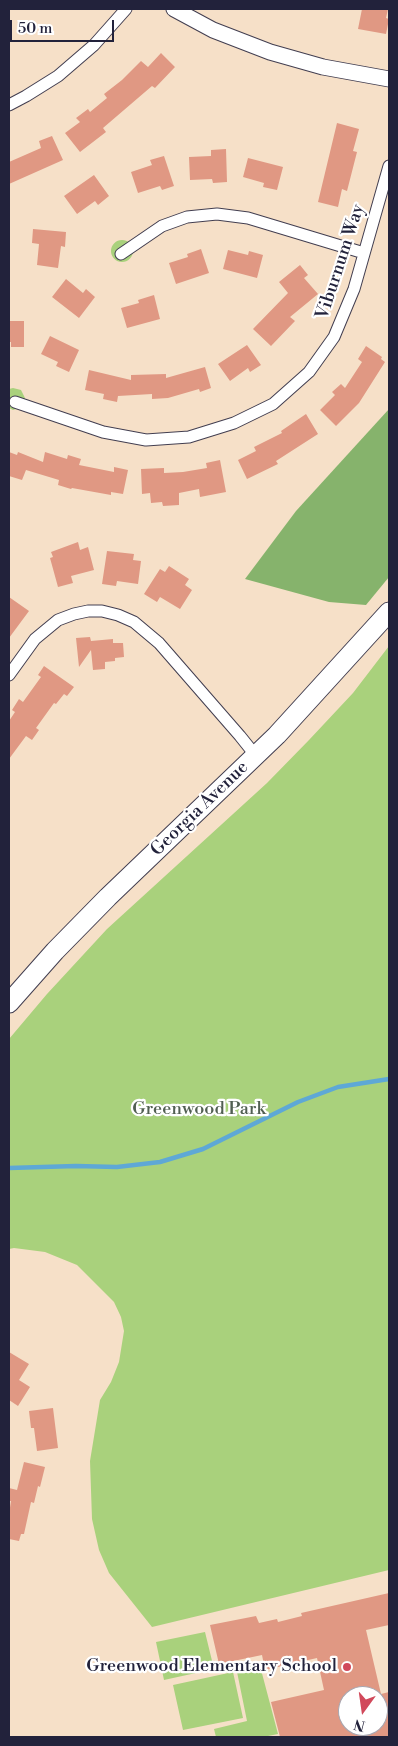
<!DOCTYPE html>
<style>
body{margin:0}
#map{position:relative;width:398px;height:1746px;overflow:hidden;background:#f6e0c8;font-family:"Libre Bodoni",serif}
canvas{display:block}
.frame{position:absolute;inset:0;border:10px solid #22223b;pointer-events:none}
.north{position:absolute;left:338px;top:1686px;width:50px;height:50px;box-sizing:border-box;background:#fff;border:1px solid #a7a7b1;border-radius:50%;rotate:194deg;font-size:14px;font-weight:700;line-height:20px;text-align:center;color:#22223b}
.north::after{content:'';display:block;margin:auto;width:18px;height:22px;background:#d1495b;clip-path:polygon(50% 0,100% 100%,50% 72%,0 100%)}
.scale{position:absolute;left:10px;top:20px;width:104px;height:22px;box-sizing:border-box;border:2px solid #22223b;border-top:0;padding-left:6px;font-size:15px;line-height:18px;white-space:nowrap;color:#22223b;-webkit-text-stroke:4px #fff;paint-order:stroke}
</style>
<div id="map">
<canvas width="398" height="1746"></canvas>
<div class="frame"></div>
<div class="north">N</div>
<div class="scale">50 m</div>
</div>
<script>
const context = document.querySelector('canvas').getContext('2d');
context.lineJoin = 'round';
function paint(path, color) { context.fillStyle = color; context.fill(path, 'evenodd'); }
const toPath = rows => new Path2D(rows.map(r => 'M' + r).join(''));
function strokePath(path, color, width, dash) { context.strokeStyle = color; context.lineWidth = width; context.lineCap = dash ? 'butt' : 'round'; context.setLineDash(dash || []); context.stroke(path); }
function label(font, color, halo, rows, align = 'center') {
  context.font = font + ' "Libre Bodoni",serif'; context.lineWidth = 4.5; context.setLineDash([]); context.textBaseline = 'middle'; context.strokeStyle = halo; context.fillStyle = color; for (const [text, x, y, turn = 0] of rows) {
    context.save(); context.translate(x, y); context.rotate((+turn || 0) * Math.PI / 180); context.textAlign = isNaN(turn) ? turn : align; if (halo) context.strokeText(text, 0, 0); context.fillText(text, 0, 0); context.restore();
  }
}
const green = toPath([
 '111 251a11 11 0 1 1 22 0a11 11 0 1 1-22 0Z',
 [13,388,21,390,25,398,25,402,19,408,13,410,9,408,9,389],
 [389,646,389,1570,152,1627,109,1573,99,1550,92,1519,90,1461,100,1400,111,1382,119,1362,124,1331,121,1317,114,1302,77,1265,45,1252,14,1248,9,1249,9,1039,47,994,107,929,267,783,309,740,353,693],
 [205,1632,214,1669,164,1680,156,1642],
 [259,1662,278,1734,263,1737,216,1737,214,1729,247,1721,236,1667],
 [233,1672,243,1718,183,1730,173,1685]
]);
const forest = toPath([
 [389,409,389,577,366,605,329,602,245,579,296,511]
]);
const stream = toPath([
 [9,1168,76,1166,117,1167,160,1162,203,1149,298,1102,338,1087,389,1079]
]);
const building = toPath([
 [362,9,388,9,386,18,389,19,386,34,358,29],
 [161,53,175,67,155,88,152,86,103,128,106,132,80,152,65,133,80,122,76,118,88,109,90,112,107,98,104,94,122,80,141,61,148,67],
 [337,123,359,129,353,151,357,152,347,191,342,189,338,207,318,202],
 [52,136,63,160,9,184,9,162,41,148,39,141],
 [226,149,227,182,213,183,212,179,190,180,189,157,211,156,211,150],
 [164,156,174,186,162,190,160,186,138,193,131,172,152,165,150,160],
 [248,158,283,167,277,190,263,187,264,183,243,177],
 [94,175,109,196,98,205,95,201,77,214,64,196],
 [33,229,66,232,65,247,61,246,58,268,37,265,39,244,32,243],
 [201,249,209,273,176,284,169,263,188,257,187,254],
 [228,250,248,255,249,251,263,255,257,278,223,269],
 [300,265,308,275,304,278,318,294,290,317,295,321,271,346,253,329,288,293,279,282],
 [66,279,83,293,86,289,95,297,79,318,52,297],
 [154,295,160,319,127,328,121,308,139,303,138,300],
 [9,321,24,321,24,347,11,347,11,342,9,342],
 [50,336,79,350,69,372,56,366,58,362,41,354],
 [247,345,261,365,250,372,248,368,230,381,218,364],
 [366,346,382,357,381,359,385,362,359,403,336,426,320,410,335,395,332,392,341,384,345,388,362,362,358,359],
 [205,367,211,388,200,392,199,389,168,398,152,399,152,394,118,396,117,402,103,399,104,394,85,390,89,370,131,380,131,375,166,374,166,378],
 [306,414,318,434,276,461,278,464,247,479,238,460,256,451,254,447,282,433,281,431],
 [9,452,17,455,18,452,43,462,45,452,67,459,68,455,81,459,79,465,114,472,114,467,128,470,123,494,111,492,111,495,72,488,71,489,58,485,59,480,26,470,22,480,9,476],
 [220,460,226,492,200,497,199,489,179,493,179,505,163,506,162,502,151,503,150,493,142,494,141,469,164,468,164,473,183,472,207,468,206,463],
 [78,542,80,550,88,547,94,570,71,576,73,583,58,587,50,558,53,557,51,552],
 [107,551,134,554,133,560,141,561,138,584,117,581,116,586,102,584],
 [169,566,189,579,185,585,192,590,180,609,160,597,157,602,144,594,160,569,165,572],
 [9,597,29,611,9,638],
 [90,637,91,641,113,639,113,643,123,643,124,657,115,658,115,661,105,662,105,669,93,670,91,650,79,667,76,638],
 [44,666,74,687,67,696,64,694,56,704,54,703,36,728,39,730,32,740,26,736,9,759,9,721,15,712,12,710,19,699,23,702,41,677,38,675],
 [9,1352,29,1364,19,1380,30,1387,18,1406,9,1400],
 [53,1408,58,1448,37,1451,34,1428,31,1428,29,1411],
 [24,1462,45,1467,40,1487,38,1486,34,1503,31,1502,24,1534,21,1534,19,1541,9,1539,9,1514,11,1501,9,1501,9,1488,17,1490],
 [389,1593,389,1625,366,1630,381,1694,389,1692,389,1737,280,1737,271,1702,324,1690,317,1658,265,1670,262,1655,219,1664,210,1625,256,1616,259,1623,277,1619,278,1622,302,1616,301,1613],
 [348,1696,378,1696,378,1726,348,1726]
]);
const minor = toPath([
 [9,105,26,96,58,76,94,45,126,9],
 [121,254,162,226,187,217,217,214,248,218,364,253],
 [15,402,103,432,146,440,189,437,234,423,273,404,309,372,334,337,354,289,389,166],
 [9,675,35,639,58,620,74,614,88,611,102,611,118,615,134,622,159,643,240,736,256,756]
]);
const tertiary = toPath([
 [174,9,213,30,270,52,323,67,389,79]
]);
const primary = toPath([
 [9,1003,55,951,108,897,277,735,389,612]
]);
const markers = [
 [347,1667,5,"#d1495b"]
];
const streetNames = [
 ["Viburnum Way",341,262,-72],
 ["Georgia Avenue",200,809,-44]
];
const parkNames = [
 ["Greenwood Park",199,1110]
];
const poiNames = [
 ["Greenwood Elementary School",337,1667]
];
paint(green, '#a9d17c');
paint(forest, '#86b36c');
strokePath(stream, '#5ea8d6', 4.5);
paint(building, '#e09883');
strokePath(minor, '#423e50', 13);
strokePath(tertiary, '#423e50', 17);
strokePath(primary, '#423e50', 21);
strokePath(minor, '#fff', 11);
strokePath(tertiary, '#fff', 15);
strokePath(primary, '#fff', 19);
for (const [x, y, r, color] of markers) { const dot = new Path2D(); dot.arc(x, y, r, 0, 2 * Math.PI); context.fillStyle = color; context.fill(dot); strokePath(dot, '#fff', 2); }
label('18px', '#22223b', '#fff', streetNames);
label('18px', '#515f52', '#fff', parkNames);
label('18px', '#22223b', '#fff', poiNames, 'right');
</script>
